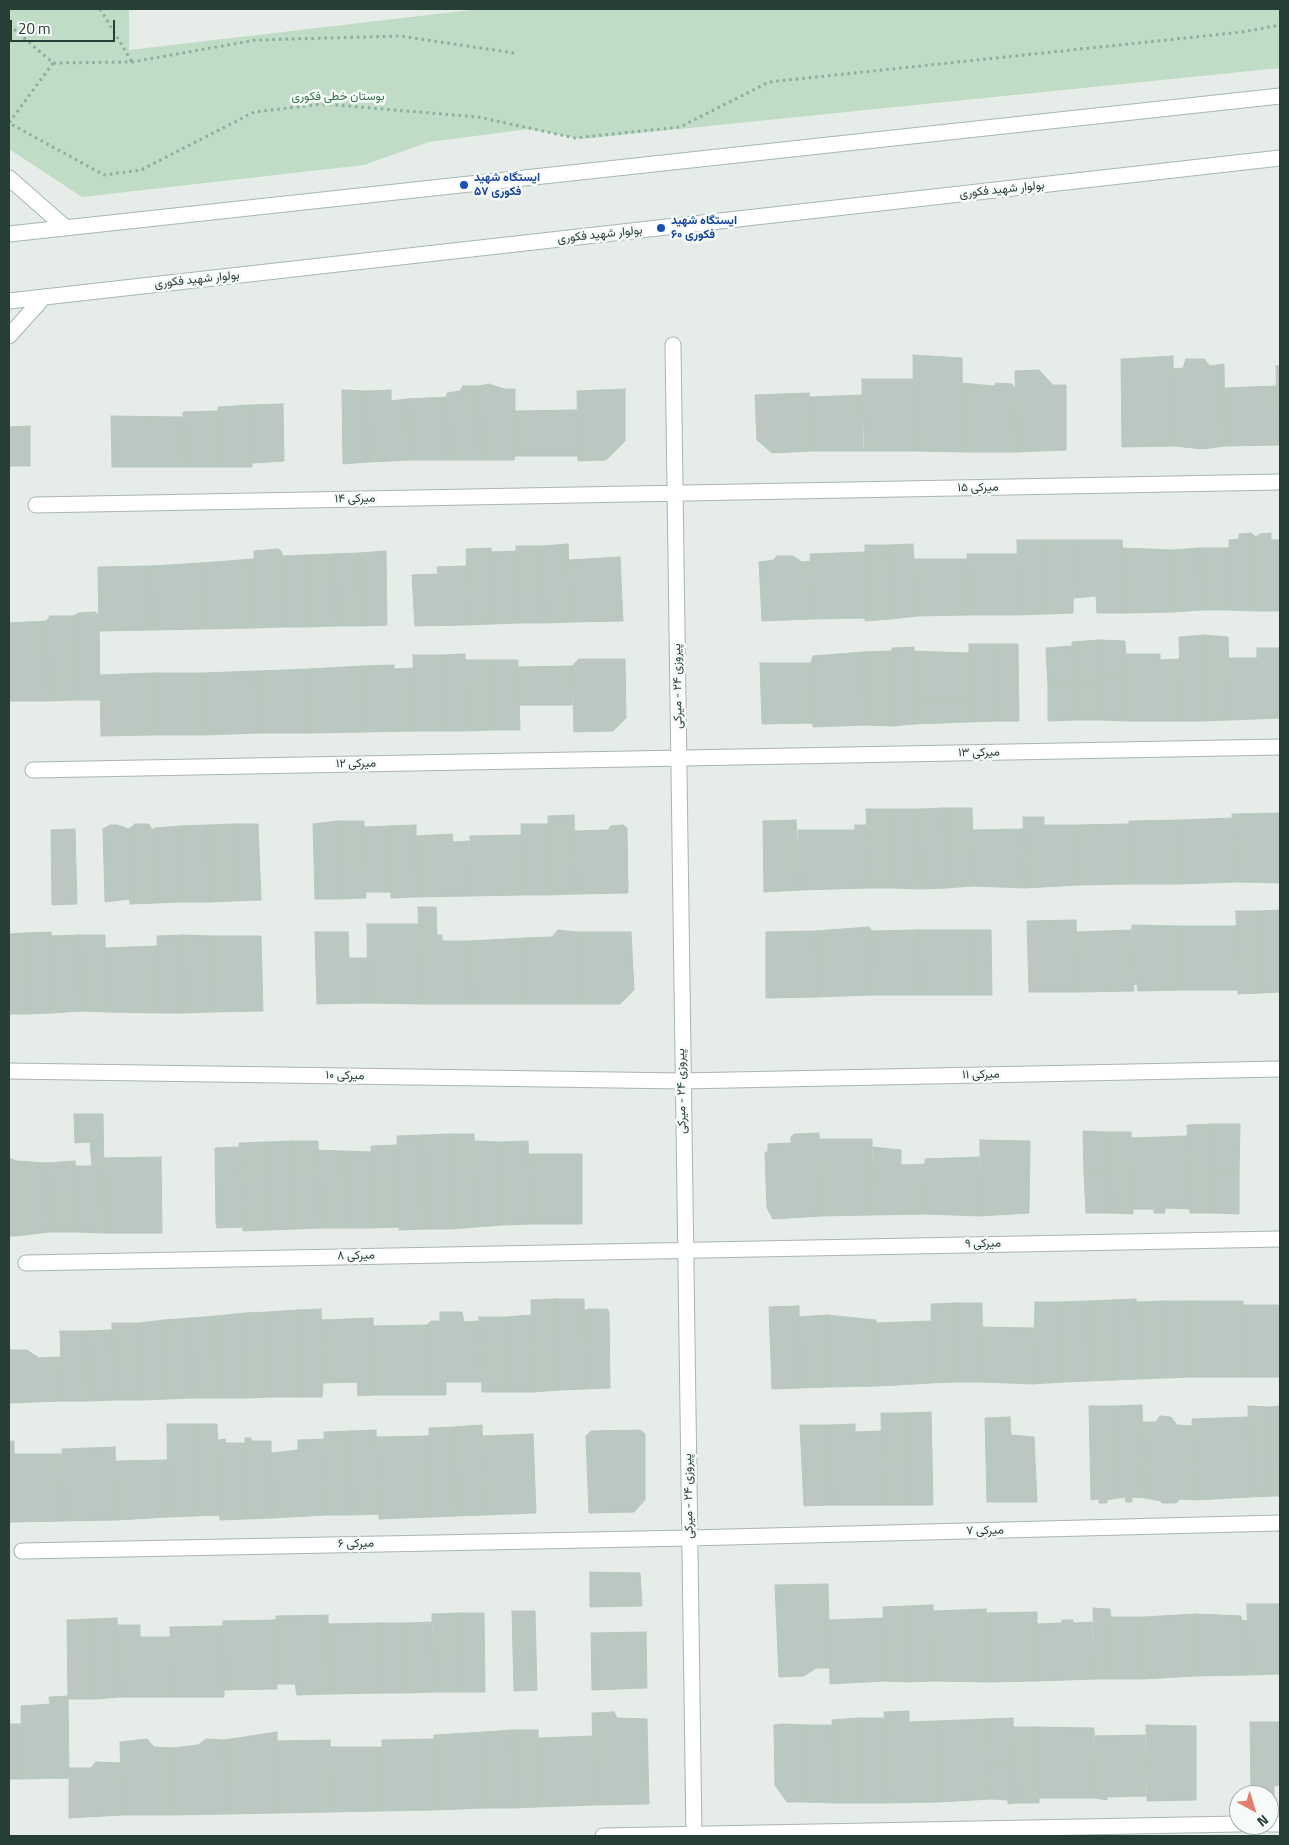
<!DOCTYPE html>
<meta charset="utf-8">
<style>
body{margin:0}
#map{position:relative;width:1289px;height:1845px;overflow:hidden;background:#e6ede9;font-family:"Titillium Web",sans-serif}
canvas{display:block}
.frame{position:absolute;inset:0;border:10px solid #263e35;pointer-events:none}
.north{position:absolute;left:1229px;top:1785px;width:50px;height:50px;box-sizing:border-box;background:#f6faf8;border:1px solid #a3afaa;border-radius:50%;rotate:141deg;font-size:14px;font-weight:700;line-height:20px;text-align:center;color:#263e35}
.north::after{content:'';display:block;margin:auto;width:18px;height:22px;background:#e57d6c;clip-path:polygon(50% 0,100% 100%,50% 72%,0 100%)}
.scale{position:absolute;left:10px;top:20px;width:105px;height:22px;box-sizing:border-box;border:2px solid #263e35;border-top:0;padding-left:6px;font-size:15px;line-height:18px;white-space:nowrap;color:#263e35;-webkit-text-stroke:4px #f6faf8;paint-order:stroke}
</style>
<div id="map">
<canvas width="1289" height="1845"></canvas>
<div class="frame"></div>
<div class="north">N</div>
<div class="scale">20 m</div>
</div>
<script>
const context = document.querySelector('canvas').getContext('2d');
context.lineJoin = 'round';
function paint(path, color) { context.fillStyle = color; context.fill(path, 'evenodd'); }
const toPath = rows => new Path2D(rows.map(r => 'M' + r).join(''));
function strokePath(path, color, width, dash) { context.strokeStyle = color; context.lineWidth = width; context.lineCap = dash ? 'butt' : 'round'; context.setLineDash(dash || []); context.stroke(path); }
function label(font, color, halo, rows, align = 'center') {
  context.font = font + ' "Titillium Web",Vazirmatn,sans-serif'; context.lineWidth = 5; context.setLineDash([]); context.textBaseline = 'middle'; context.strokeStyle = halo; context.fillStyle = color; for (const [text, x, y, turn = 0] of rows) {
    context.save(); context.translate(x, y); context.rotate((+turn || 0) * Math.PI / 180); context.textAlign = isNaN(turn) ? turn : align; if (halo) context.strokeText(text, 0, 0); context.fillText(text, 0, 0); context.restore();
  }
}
const green = toPath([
 [9,9,129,9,129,50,479,9,1280,9,1280,68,581,139,529,129,429,142,364,165,82,197,9,149]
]);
const building = toPath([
 [913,355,962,358,963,452,914,451,913,355],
 [1173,356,1174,446,1122,447,1121,359,1173,356],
 [1186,359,1204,359,1210,366,1224,364,1225,446,1203,449,1174,446,1173,369,1183,368,1186,359],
 [1276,366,1280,366,1280,445,1278,445,1276,366],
 [1039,370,1053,385,1066,385,1066,450,1017,452,1015,371,1039,370],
 [862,379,913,379,914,451,865,451,863,447,862,379],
 [962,383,994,386,996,383,1012,384,1013,387,1016,387,1017,452,963,452,962,383],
 [489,384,504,389,515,389,515,456,514,460,481,460,478,386,489,384],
 [463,386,478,386,481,460,448,460,447,393,460,391,463,386],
 [1276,386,1278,445,1225,446,1224,388,1276,386],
 [625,389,625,441,606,460,578,461,577,391,625,389],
 [342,390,367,391,368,462,343,464,342,390],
 [391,390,391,401,407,399,410,460,368,462,367,391,391,390],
 [809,393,811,451,772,453,757,440,755,395,809,393],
 [862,395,865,451,811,451,809,397,862,395],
 [447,397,448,460,410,460,407,399,447,397],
 [283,404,284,461,252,463,251,405,283,404],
 [251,405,252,467,219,467,218,407,251,405],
 [577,410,578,456,515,456,515,411,577,410],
 [218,411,219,467,185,467,183,412,218,411],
 [111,416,183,417,185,467,112,467,111,416],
 [30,426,30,466,9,466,9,427,30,426],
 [1251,533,1256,537,1256,611,1230,610,1229,540,1239,539,1239,534,1251,533],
 [1271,533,1271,540,1280,540,1280,611,1256,611,1256,537,1260,534,1271,533],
 [1017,540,1045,540,1046,614,1018,615,1017,540],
 [1045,540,1074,540,1073,613,1046,614,1045,540],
 [1074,540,1122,540,1126,613,1097,613,1096,596,1074,598,1074,540],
 [568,544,571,622,544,623,542,546,568,544],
 [913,544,917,616,891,619,888,545,913,544],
 [865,545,888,545,891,619,865,621,865,545],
 [516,546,542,546,544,623,518,623,516,546],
 [491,548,492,624,468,625,466,549,491,548],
 [1122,548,1174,550,1174,612,1126,613,1122,548],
 [1199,548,1203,610,1174,612,1174,550,1199,548],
 [1199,548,1229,548,1230,610,1203,610,1199,548],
 [278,549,282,552,284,627,255,628,254,551,278,549],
 [386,551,387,625,361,626,360,553,386,551],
 [516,551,518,623,492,624,491,552,516,551],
 [865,552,865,618,812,619,810,554,865,552],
 [360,553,361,626,337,626,334,554,360,553],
 [334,554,337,626,308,627,308,555,334,554],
 [967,554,1018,554,1018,615,969,615,967,554],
 [308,555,308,627,284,627,282,556,308,555],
 [777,556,793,556,802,562,811,561,812,619,762,621,759,562,774,560,777,556],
 [620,557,623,621,571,622,568,560,620,557],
 [254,559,255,628,203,629,201,563,254,559],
 [913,559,967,559,969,615,917,616,913,559],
 [201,563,203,629,152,630,151,566,201,563],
 [151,566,152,630,99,631,98,567,151,566],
 [466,566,468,625,415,626,412,575,438,574,437,567,466,566],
 [95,612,99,615,100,700,76,700,73,616,79,613,95,612],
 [50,616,73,616,76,700,49,701,46,621,50,616],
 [46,621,49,701,9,701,9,623,46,621],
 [1204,635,1228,637,1230,720,1204,721,1204,635],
 [1204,635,1204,721,1181,721,1179,637,1204,635],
 [1099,640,1100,685,1075,685,1072,642,1099,640],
 [1099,640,1125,641,1127,678,1100,678,1099,640],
 [969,644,995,644,996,721,969,722,969,644],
 [995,644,1018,644,1019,721,996,721,995,644],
 [1072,646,1075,685,1048,686,1046,648,1072,646],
 [914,647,914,724,892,726,892,648,914,647],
 [1257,648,1280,648,1280,718,1230,720,1229,658,1257,658,1257,648],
 [892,651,892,726,865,725,864,652,892,651],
 [914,651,969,653,969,698,914,700,914,651],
 [864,652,865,725,813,727,811,663,813,656,864,652],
 [465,654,467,731,442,731,441,655,465,654],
 [1126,654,1160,654,1160,660,1180,659,1181,721,1127,721,1126,654],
 [413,655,441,655,442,731,415,731,413,655],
 [579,659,625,659,626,718,613,731,574,732,572,666,579,659],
 [466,660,492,660,493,730,467,731,466,660],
 [492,660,518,660,520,730,493,730,492,660],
 [760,663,811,663,813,723,762,724,760,663],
 [394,665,394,669,413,668,415,731,364,732,362,666,394,665],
 [362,666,364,732,311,733,309,669,362,666],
 [572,666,572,705,519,705,519,667,572,666],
 [309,669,311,733,258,733,256,671,309,669],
 [256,671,258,733,205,735,204,673,256,671],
 [153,673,204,673,205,735,153,735,153,673],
 [153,673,153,735,101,736,100,675,153,673],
 [1100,678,1127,678,1127,721,1101,720,1100,678],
 [1075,685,1075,720,1048,721,1048,686,1075,685],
 [1075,685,1100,685,1101,720,1075,720,1075,685],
 [969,698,969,722,914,724,914,700,969,698],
 [944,808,946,888,921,889,918,809,944,808],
 [944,808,972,808,974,886,946,888,944,808],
 [866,809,893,809,893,888,869,888,866,809],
 [893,809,918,809,921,889,893,888,893,809],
 [1280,813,1280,883,1236,882,1232,814,1280,813],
 [574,815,576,894,549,895,548,816,574,815],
 [1023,817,1044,817,1044,825,1076,825,1079,885,1025,888,1023,817],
 [1233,818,1236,882,1181,884,1179,820,1233,818],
 [796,820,800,890,764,892,763,821,796,820],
 [1179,820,1181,884,1131,884,1129,821,1179,820],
 [338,821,340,899,315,899,313,824,338,821],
 [338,821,364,821,366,898,340,899,338,821],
 [135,824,149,824,152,830,155,828,157,903,130,904,129,829,135,824],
 [233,824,235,901,209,902,208,825,233,824],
 [233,824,258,824,261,900,235,901,233,824],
 [521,824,548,824,549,895,523,895,521,824],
 [1129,824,1131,884,1079,885,1076,825,1129,824],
 [110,825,117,825,129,829,130,899,105,902,103,829,110,825],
 [208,825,209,902,182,902,181,826,208,825],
 [416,825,417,897,391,898,391,826,416,825],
 [623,825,627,828,628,893,576,894,574,831,608,830,611,826,623,825],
 [855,825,866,825,869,888,800,890,798,830,855,830,855,825],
 [181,826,182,902,157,903,155,828,181,826],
 [391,826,391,892,365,892,364,827,391,826],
 [75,829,77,904,52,905,51,830,75,829],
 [1023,829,1025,888,974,886,973,830,1023,829],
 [452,834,453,842,469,841,470,896,417,897,416,836,452,834],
 [521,835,523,895,470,896,470,836,521,835],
 [418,907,436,907,437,935,442,935,442,941,470,941,472,1004,420,1004,418,907],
 [1280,910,1280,992,1262,993,1262,930,1260,911,1280,910],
 [1236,911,1260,911,1262,930,1262,993,1238,994,1236,911],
 [1076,920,1078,992,1029,992,1027,921,1076,920],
 [367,924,419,924,420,1004,368,1003,367,924],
 [1132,925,1182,926,1183,990,1138,991,1137,984,1133,985,1132,925],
 [1182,926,1236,926,1237,990,1183,990,1182,926],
 [869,927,872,931,871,995,818,997,816,931,869,927],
 [558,930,577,932,578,1004,526,1004,525,938,552,937,558,930],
 [919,930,920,995,871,995,872,931,919,930],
 [919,930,971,930,973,995,920,995,919,930],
 [971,930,991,930,992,995,973,995,971,930],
 [1131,930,1134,991,1078,992,1077,932,1131,930],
 [816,931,818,997,766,998,766,932,816,931],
 [51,932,52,1013,28,1014,26,933,51,932],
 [315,932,348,932,349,958,367,958,368,1003,317,1004,315,932],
 [577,932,631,932,634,990,620,1004,578,1004,577,932],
 [26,933,28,1014,9,1014,9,934,26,933],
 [79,935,105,935,106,1012,81,1011,79,935],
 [79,935,81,1011,52,1013,51,936,79,935],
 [183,935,210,936,212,1012,184,1013,183,935],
 [183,935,184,1013,159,1013,157,936,183,935],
 [210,936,261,936,263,1011,212,1012,210,936],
 [525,938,526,1004,472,1004,470,941,525,938],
 [157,946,159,1013,106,1012,105,948,157,946],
 [74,1114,103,1114,105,1233,77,1232,75,1166,92,1166,90,1142,75,1143,74,1114],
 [1213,1124,1240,1124,1239,1172,1214,1173,1213,1124],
 [1213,1124,1215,1213,1190,1213,1187,1125,1213,1124],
 [1083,1131,1110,1132,1111,1172,1084,1173,1083,1131],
 [1110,1132,1131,1132,1133,1214,1112,1213,1110,1132],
 [819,1133,821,1216,773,1219,767,1208,765,1153,768,1151,768,1144,791,1143,791,1137,794,1134,819,1133],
 [450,1134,474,1134,476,1227,453,1229,450,1134],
 [450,1134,453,1229,425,1229,423,1135,450,1134],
 [423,1135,425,1229,399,1230,397,1136,423,1135],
 [1187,1136,1190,1209,1165,1208,1165,1213,1154,1213,1154,1209,1133,1209,1132,1138,1187,1136],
 [820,1139,872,1139,872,1215,821,1216,820,1139],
 [980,1140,1030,1141,1029,1213,980,1216,980,1140],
 [292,1141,318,1141,321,1228,295,1229,292,1141],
 [292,1141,295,1229,269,1230,266,1142,292,1141],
 [475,1141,501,1142,503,1225,476,1227,475,1141],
 [528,1141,531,1224,503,1225,501,1142,528,1141],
 [266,1142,269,1230,243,1231,239,1143,266,1142],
 [397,1145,399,1227,373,1228,371,1146,397,1145],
 [240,1147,243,1227,217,1228,216,1224,215,1148,240,1147],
 [873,1147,901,1150,901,1165,926,1164,927,1214,872,1215,873,1147],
 [318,1150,344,1151,346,1228,321,1228,318,1150],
 [344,1151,371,1152,373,1228,346,1228,344,1151],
 [528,1154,582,1154,582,1224,531,1224,528,1154],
 [161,1157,162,1233,105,1233,104,1158,161,1157],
 [979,1157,980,1216,927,1214,925,1159,979,1157],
 [9,1158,16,1161,16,1236,9,1236,9,1158],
 [16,1161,47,1163,49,1232,16,1236,16,1161],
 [75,1161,77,1232,49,1232,47,1163,75,1161],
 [1111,1172,1112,1213,1086,1213,1084,1173,1111,1172],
 [1239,1172,1239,1214,1215,1213,1214,1173,1239,1172],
 [556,1299,559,1390,533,1392,531,1300,556,1299],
 [556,1299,584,1299,586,1389,559,1390,556,1299],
 [1136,1299,1139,1379,1115,1380,1113,1300,1136,1299],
 [1113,1300,1115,1380,1089,1381,1088,1301,1113,1300],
 [1088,1301,1089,1381,1063,1382,1061,1302,1088,1301],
 [1163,1301,1166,1378,1139,1379,1136,1302,1163,1301],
 [1163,1301,1192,1301,1192,1377,1166,1378,1163,1301],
 [1192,1301,1243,1301,1244,1377,1192,1377,1192,1301],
 [1035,1302,1061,1302,1063,1382,1033,1384,1035,1302],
 [954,1303,957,1367,955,1382,932,1383,931,1304,954,1303],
 [954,1303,982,1303,983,1382,955,1382,957,1367,954,1303],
 [1243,1305,1280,1305,1280,1377,1244,1377,1243,1305],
 [799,1306,800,1388,772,1389,769,1307,799,1306],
 [321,1309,323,1383,322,1397,299,1397,297,1310,321,1309],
 [589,1309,607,1309,609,1312,610,1388,586,1389,584,1311,589,1309],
 [297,1310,299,1397,271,1397,269,1312,297,1310],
 [269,1312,271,1397,247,1398,245,1313,269,1312],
 [440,1312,462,1312,464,1322,479,1321,481,1382,446,1382,446,1395,428,1395,427,1325,431,1321,440,1321,440,1312],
 [245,1313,247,1398,217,1398,216,1316,245,1313],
 [531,1315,533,1392,507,1392,505,1317,531,1315],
 [827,1315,829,1387,800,1388,799,1317,827,1315],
 [827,1315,876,1320,879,1386,829,1387,827,1315],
 [216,1316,217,1398,192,1398,191,1318,216,1316],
 [479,1317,505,1317,507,1392,482,1392,479,1317],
 [191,1318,192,1398,167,1399,164,1320,191,1318],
 [373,1318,375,1395,358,1396,357,1382,323,1383,321,1320,373,1318],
 [164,1320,167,1399,142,1400,139,1323,164,1320],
 [931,1321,932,1383,879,1386,876,1323,931,1321],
 [112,1323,139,1323,142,1400,114,1400,112,1323],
 [427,1325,428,1395,375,1395,373,1326,427,1325],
 [983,1327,1034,1328,1033,1384,983,1382,983,1327],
 [112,1330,114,1400,89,1401,87,1331,112,1330],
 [60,1331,87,1331,89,1401,62,1401,60,1331],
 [9,1350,27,1350,39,1358,61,1357,62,1401,9,1403,9,1350],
 [1142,1405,1145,1498,1132,1497,1132,1502,1126,1502,1125,1497,1118,1498,1115,1406,1142,1405],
 [1089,1406,1115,1406,1118,1498,1107,1500,1107,1503,1099,1503,1099,1499,1091,1500,1089,1406],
 [1248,1406,1269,1407,1273,1496,1250,1497,1248,1406],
 [1280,1406,1280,1496,1273,1496,1269,1407,1280,1406],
 [931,1412,933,1505,908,1505,906,1413,931,1412],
 [881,1413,906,1413,908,1505,883,1505,881,1413],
 [1160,1416,1171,1417,1177,1425,1193,1426,1195,1500,1180,1499,1176,1503,1162,1503,1161,1501,1145,1498,1143,1422,1156,1422,1160,1416],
 [1010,1417,1011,1435,1034,1437,1037,1502,987,1502,985,1418,1010,1417],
 [1248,1417,1250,1497,1195,1500,1192,1419,1248,1417],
 [167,1424,193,1424,194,1516,168,1517,167,1424],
 [193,1424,217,1424,220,1515,194,1516,193,1424],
 [855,1424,855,1432,881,1431,883,1505,832,1505,829,1425,855,1424],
 [482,1425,485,1515,457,1516,454,1427,482,1425],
 [800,1425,829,1425,832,1505,804,1506,800,1425],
 [454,1427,457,1516,431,1517,429,1428,454,1427],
 [376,1430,379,1514,352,1515,350,1431,376,1430],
 [640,1430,645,1434,645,1500,634,1512,589,1513,586,1436,591,1431,640,1430],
 [350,1431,352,1515,327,1515,324,1432,350,1431],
 [533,1434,536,1513,485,1515,483,1436,533,1434],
 [429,1436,431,1517,379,1519,377,1437,429,1436],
 [245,1438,251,1438,251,1441,271,1441,272,1518,246,1519,245,1438],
 [225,1439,226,1443,245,1443,246,1519,220,1520,218,1440,225,1439],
 [325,1439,327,1515,272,1518,271,1453,298,1450,298,1440,325,1439],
 [9,1441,14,1441,15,1522,9,1522,9,1441],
 [115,1447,117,1520,64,1521,62,1449,115,1447],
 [14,1454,63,1454,64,1521,15,1522,14,1454],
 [167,1460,168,1517,117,1520,116,1461,167,1460],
 [590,1572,640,1573,642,1606,590,1607,590,1572],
 [828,1584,830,1668,816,1668,804,1676,779,1677,775,1585,828,1584],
 [1247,1604,1280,1604,1280,1674,1248,1675,1247,1604],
 [933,1605,935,1681,910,1682,908,1606,933,1605],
 [908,1606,910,1682,885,1681,883,1607,908,1606],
 [1093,1608,1110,1609,1111,1617,1111,1679,1095,1679,1093,1608],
 [986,1609,987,1682,935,1681,934,1611,986,1609],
 [512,1611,535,1611,537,1690,514,1691,512,1611],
 [1037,1612,1037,1681,987,1682,986,1613,1037,1612],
 [458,1613,484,1613,485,1692,460,1692,458,1613],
 [458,1613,460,1692,433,1692,432,1614,458,1613],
 [1197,1614,1241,1616,1242,1620,1247,1621,1248,1675,1196,1676,1197,1614],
 [1197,1614,1196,1676,1143,1679,1143,1617,1197,1614],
 [328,1615,329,1694,297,1695,295,1684,277,1684,276,1616,328,1615],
 [1111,1617,1143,1617,1143,1679,1111,1679,1111,1617],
 [117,1618,120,1697,95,1699,92,1619,117,1618],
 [883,1618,885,1681,830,1684,829,1620,883,1618],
 [92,1619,95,1699,68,1699,67,1620,92,1619],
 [276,1620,277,1689,224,1690,223,1621,276,1620],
 [1062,1620,1073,1620,1073,1623,1092,1622,1095,1679,1037,1681,1037,1624,1062,1623,1062,1620],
 [433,1622,433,1692,406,1693,406,1623,433,1622],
 [380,1623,382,1693,329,1694,328,1624,380,1623],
 [380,1623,406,1623,406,1693,382,1693,380,1623],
 [117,1625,140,1625,140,1637,171,1637,172,1697,120,1697,117,1625],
 [223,1626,224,1697,172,1697,170,1627,223,1626],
 [646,1632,647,1688,592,1690,591,1633,646,1632],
 [68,1696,69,1778,22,1779,21,1706,50,1704,49,1697,68,1696],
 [909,1711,909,1722,937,1721,939,1802,888,1803,884,1712,909,1711],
 [614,1712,617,1718,647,1719,649,1804,594,1805,592,1713,614,1712],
 [858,1718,884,1718,888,1803,859,1803,858,1718],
 [858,1718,859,1803,834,1803,832,1720,858,1718],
 [1013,1718,1015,1764,989,1765,988,1719,1013,1718],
 [988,1719,991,1799,939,1802,937,1721,988,1719],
 [1250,1722,1280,1722,1280,1785,1274,1786,1274,1796,1251,1795,1250,1722],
 [9,1724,21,1724,22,1779,9,1779,9,1724],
 [783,1724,805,1725,806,1802,787,1802,775,1785,774,1725,783,1724],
 [805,1725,832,1725,834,1803,806,1802,805,1725],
 [1146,1725,1196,1726,1196,1800,1147,1801,1146,1725],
 [1014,1727,1038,1727,1039,1803,1016,1803,1014,1727],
 [1038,1727,1094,1728,1095,1798,1039,1798,1038,1727],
 [512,1730,538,1730,538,1807,514,1808,512,1730],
 [512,1730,514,1808,487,1808,485,1732,512,1730],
 [277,1732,278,1813,226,1814,224,1740,277,1732],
 [485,1732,487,1808,434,1810,434,1735,485,1732],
 [1145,1735,1146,1796,1107,1797,1107,1800,1095,1798,1093,1736,1145,1735],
 [593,1736,594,1805,538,1807,538,1738,593,1736],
 [147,1739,154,1747,173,1748,173,1815,122,1815,120,1742,147,1739],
 [206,1739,224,1740,226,1814,173,1815,173,1748,198,1745,206,1739],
 [434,1739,434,1810,382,1811,382,1740,434,1739],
 [330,1740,331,1812,278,1813,277,1741,330,1740],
 [329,1747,382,1747,382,1811,331,1812,329,1747],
 [96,1762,121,1763,122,1815,69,1818,69,1768,91,1768,96,1762],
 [1015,1764,1016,1803,1008,1804,1008,1800,991,1799,989,1765,1015,1764]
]);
const path = toPath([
 [100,9,132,62],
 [9,25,53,63,132,62,256,40,400,36,514,53],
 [53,63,9,123,104,175,141,170,254,112,323,104,478,117,575,138,680,127,769,82,1242,32,1280,25]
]);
const street = toPath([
 [673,345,694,1836],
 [36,505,1280,482],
 [33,770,1280,747],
 [9,1071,682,1081,1280,1069],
 [26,1263,1280,1239],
 [22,1551,690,1538,1280,1523],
 [1269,1824,1280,1824],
 [603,1836,1239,1824]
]);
const secondary = toPath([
 [9,178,66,228],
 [9,234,1280,96],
 [9,301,1280,158],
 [9,336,44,297]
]);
const markers = [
 [464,185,5,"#1a4fb4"],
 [661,228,5,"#1a4fb4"]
];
const parkNames = [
 ["بوستان خطی فکوری",338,97]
];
const transitNames = [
 ["ایستگاه شهید",474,178],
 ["فکوری ۵۷",474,192],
 ["ایستگاه شهید",671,221],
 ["فکوری ۶۰",671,235]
];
const streetNames = [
 ["بولوار شهید فکوری",1002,190,-6],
 ["بولوار شهید فکوری",600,235,-6],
 ["بولوار شهید فکوری",197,280,-6],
 ["میرکی ۱۵",978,488,-1],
 ["میرکی ۱۴",355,499,-1],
 ["پیروزی ۲۴ - میرکی",678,686,-91],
 ["میرکی ۱۳",979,753,-1],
 ["میرکی ۱۲",356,764,-1],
 ["میرکی ۱۱",981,1075,-1],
 ["میرکی ۱۰",345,1076,1],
 ["پیروزی ۲۴ - میرکی",682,1091,-91],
 ["میرکی ۹",983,1244,-1],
 ["میرکی ۸",356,1256,-1],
 ["پیروزی ۲۴ - میرکی",689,1496,-91],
 ["میرکی ۷",985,1531,-1],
 ["میرکی ۶",356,1544,-1]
];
paint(green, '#c1dcc6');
paint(building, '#bbc8c2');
strokePath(building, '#b9c7bf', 1);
strokePath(street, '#a9b5af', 17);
strokePath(secondary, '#a5b8b0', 17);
strokePath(path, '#89ae9f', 3, [2.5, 4]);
strokePath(street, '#fff', 15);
strokePath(secondary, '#fff', 15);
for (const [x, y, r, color] of markers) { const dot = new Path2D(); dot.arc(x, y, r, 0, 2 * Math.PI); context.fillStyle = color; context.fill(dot); strokePath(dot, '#f6faf8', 2); }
label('12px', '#347145', '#f6faf8', parkNames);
label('bold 12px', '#164399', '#f6faf8', transitNames, 'left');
label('12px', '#263e35', '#f6faf8', streetNames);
</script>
